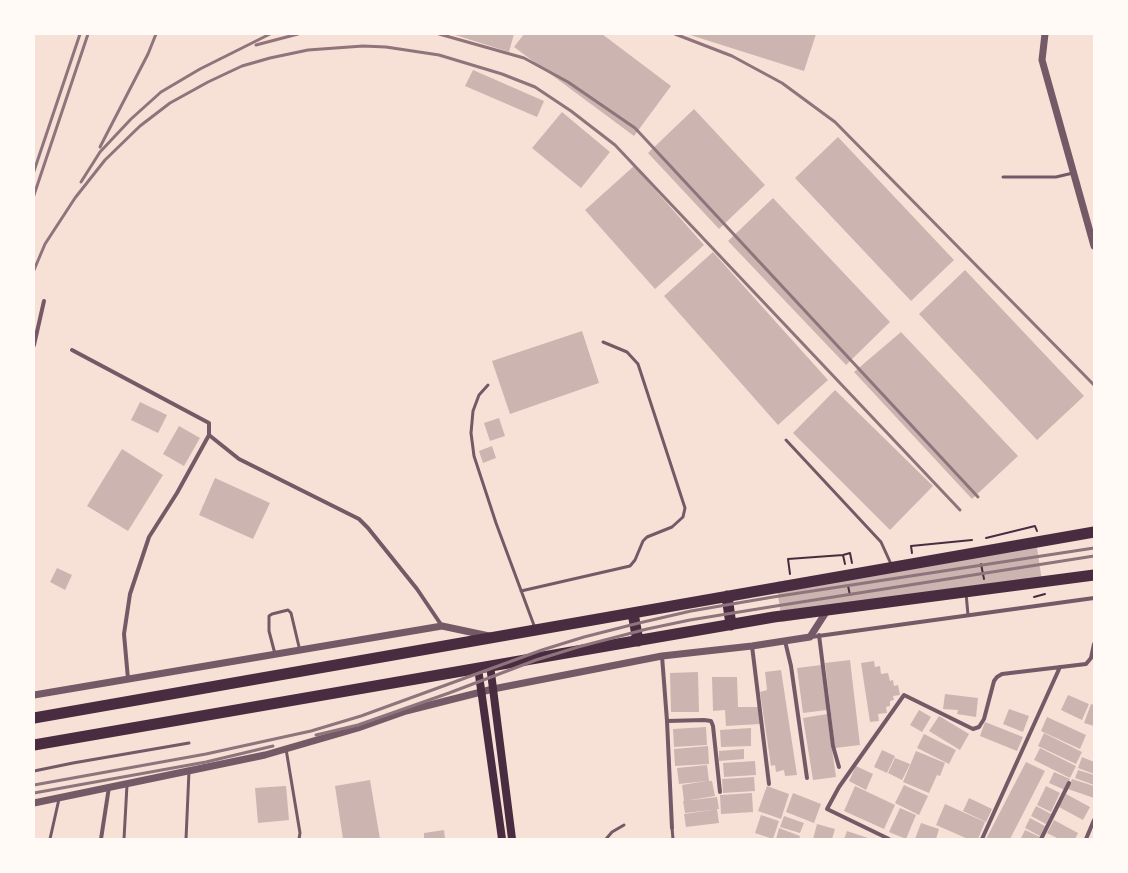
<!DOCTYPE html>
<style>
body{margin:0}
#map{position:relative;width:1128px;height:873px;overflow:hidden;background:#f7e1d7;font-family:"Playfair Display",serif}
canvas{display:block}
.frame{position:absolute;inset:0;border:35px solid #fffaf5;pointer-events:none}
</style>
<div id="map">
<canvas width="1128" height="873"></canvas>
<div class="frame"></div>
</div>
<script>
const context = document.querySelector('canvas').getContext('2d');
context.lineJoin = 'round';
function paint(path, color) { context.fillStyle = color; context.fill(path, 'evenodd'); }
const toPath = rows => new Path2D(rows.map(r => 'M' + r).join(''));
function strokePath(path, color, width, dash) { context.strokeStyle = color; context.lineWidth = width; context.lineCap = dash ? 'butt' : 'round'; context.setLineDash(dash || []); context.stroke(path); }
const building = toPath([
 [452,34,514,34,509,52],
 [524,34,602,34,671,86,634,136,514,47],
 [687,34,816,34,804,71],
 [473,70,544,101,537,117,465,86],
 [694,109,765,185,719,229,648,153],
 [562,112,610,152,581,188,532,148],
 [838,137,954,260,911,301,795,178],
 [634,166,704,245,655,289,585,210],
 [773,198,890,322,846,365,728,241],
 [713,252,828,380,778,425,664,296],
 [965,270,1084,396,1037,440,919,314],
 [582,331,599,383,510,414,492,361],
 [901,332,1018,456,972,499,854,372],
 [835,390,933,486,890,530,793,433],
 [140,402,167,415,158,433,131,420],
 [499,418,505,436,490,441,484,423],
 [179,426,200,438,184,466,163,454],
 [492,446,496,458,483,463,479,451],
 [122,449,163,475,128,531,87,506],
 [215,478,270,503,253,539,199,515],
 [1036,541,1042,581,782,622,776,582],
 [57,568,72,575,65,590,50,582],
 [850,660,860,745,835,748,825,663],
 [874,661,875,667,880,666,881,674,888,673,890,681,893,680,894,686,898,685,900,695,893,696,894,700,890,701,890,706,886,707,887,713,878,714,879,721,870,722,861,663],
 [821,665,827,710,803,713,797,668],
 [781,670,797,775,785,776,784,770,776,772,775,765,771,766,760,692,767,690,765,672],
 [698,672,699,712,671,712,670,673],
 [712,677,737,677,738,707,759,707,760,724,726,726,725,710,713,711],
 [945,694,978,698,976,717,957,714,958,710,943,709],
 [1068,695,1089,704,1082,720,1061,710],
 [1091,704,1094,705,1094,726,1084,723],
 [1009,709,1029,716,1023,732,1003,724],
 [919,710,931,717,922,732,910,725],
 [827,714,836,777,813,780,803,718],
 [939,716,969,734,960,750,929,731],
 [1047,717,1086,735,1080,749,1041,731],
 [985,722,1023,737,1017,751,980,736],
 [706,727,707,745,674,747,673,729],
 [751,728,751,746,721,747,720,730],
 [1044,733,1082,752,1076,764,1038,746],
 [924,734,956,750,949,764,917,748],
 [708,746,709,764,675,766,674,749],
 [1040,748,1076,766,1070,778,1034,760],
 [744,749,744,759,719,761,719,751],
 [882,750,895,756,887,773,874,767],
 [916,751,945,763,940,776,937,775,929,793,903,782],
 [1082,757,1094,762,1094,774,1078,768],
 [895,758,910,764,902,780,888,773],
 [755,761,756,775,724,777,723,763],
 [1026,762,1045,771,1010,839,986,839],
 [707,765,709,781,712,781,715,796,684,801,682,785,706,781,679,784,677,768],
 [856,766,873,774,866,790,849,781],
 [1078,770,1094,775,1094,785,1075,778],
 [1054,772,1070,779,1065,790,1049,783],
 [754,777,755,791,723,793,722,779],
 [1072,779,1094,786,1094,798,1068,789],
 [370,780,380,839,343,839,335,786],
 [904,785,928,796,919,815,895,803],
 [286,786,289,820,258,823,255,788],
 [767,786,789,794,781,819,758,811],
 [855,786,895,805,884,829,844,811],
 [1046,786,1060,793,1051,812,1037,805],
 [752,793,753,812,721,814,720,795],
 [793,793,821,804,814,823,786,812],
 [1066,794,1090,807,1083,820,1059,807],
 [717,797,719,809,717,809,719,823,686,827,684,814,712,810,685,813,683,801],
 [969,798,992,809,986,822,963,811],
 [945,804,985,822,978,839,968,839,936,825],
 [1036,806,1051,814,1046,824,1031,816],
 [900,808,916,815,906,839,889,832],
 [761,815,779,821,773,839,755,833],
 [784,816,804,823,800,833,780,827],
 [1030,818,1045,826,1040,836,1025,828],
 [1054,820,1078,833,1075,839,1059,839,1047,833],
 [921,823,939,829,936,839,915,839],
 [817,824,835,829,832,839,813,839],
 [779,828,800,836,799,839,776,839],
 [444,830,445,839,424,839,424,833],
 [1025,830,1040,837,1039,839,1023,839,1021,838],
 [847,831,871,839,844,839]
]);
const path = toPath([
 [986,538,1035,526,1037,531],
 [912,553,911,546,972,540],
 [845,564,843,555,850,553,852,563],
 [981,564,984,579],
 [790,574,788,559,843,555],
 [848,586,850,595],
 [1034,597,1045,594]
]);
const service = toPath([
 [1003,177,1056,177,1073,173],
 [488,385,479,395,473,411,471,433,474,456,496,523,535,628],
 [786,440,881,542,891,564],
 [521,591,630,566,635,560,643,541,647,537,672,527,683,517,685,508,638,364,627,352,603,342],
 [966,593,968,615],
 [275,654,269,631,269,616,272,614,288,610,291,613,300,651],
 [286,749,300,833,299,839],
 [34,771,73,763,189,743],
 [672,828,673,839],
 [50,839,59,799],
 [124,839,127,785],
 [186,839,189,771],
 [606,839,612,832,624,825]
]);
const minor = toPath([
 [34,345,44,301],
 [72,350,209,423,209,435,177,493,149,537,130,594,124,634,128,679],
 [209,435,239,459,359,519,368,528,417,589,442,626],
 [819,635,833,746,839,767],
 [811,637,1094,598],
 [785,641,791,666,807,778],
 [752,646,769,784],
 [662,656,667,721,672,828],
 [667,721,704,720,711,721,713,726,720,792],
 [101,839,109,787],
 [889,839,827,809,839,787,904,695,973,729,979,727,984,719,994,681,997,677,1002,674,1086,664,1091,658,1094,644],
 [982,839,1060,667],
 [1041,839,1069,783],
 [1086,839,1094,820]
]);
const tertiary = toPath([
 [1045,34,1042,60,1094,246],
 [34,695,442,626,489,636],
 [34,803,265,755,358,728,406,711,493,689,662,656,752,646,810,637,828,609]
]);
const secondary = toPath([
 [490,665,512,839],
 [478,668,502,839]
]);
const trunk = toPath([
 [727,596,731,625],
 [633,613,638,641],
 [34,718,1094,532],
 [34,745,774,617,1094,575]
]);
const rail = toPath([
 [439,34,524,58,568,82,635,128,978,497],
 [675,34,732,56,782,83,835,122,1094,385],
 [256,45,298,34],
 [100,147,148,54,156,34],
 [34,171,80,34],
 [81,182,100,152,131,119,161,92,200,69,270,34],
 [34,195,88,34],
 [34,270,45,244,75,198,105,160,140,126,170,103,208,82,242,66,270,58,308,50,363,46,386,47,439,55,502,74,535,87,571,111,615,145,960,510],
 [316,735,358,725,449,693,536,660,578,647,647,629,690,620,776,606,1094,556],
 [34,785,206,754,311,731,361,716,542,650,584,637,639,623,691,611,773,597,1094,548],
 [34,793,206,762,273,746]
]);
paint(building, '#ccb4b1');
strokePath(path, '#4a2c40', 2);
strokePath(service, '#755966', 3);
strokePath(minor, '#755966', 4);
strokePath(tertiary, '#755966', 7);
strokePath(secondary, '#4a2c40', 8);
strokePath(trunk, '#4a2c40', 11);
strokePath(rail, '#8f747c', 3);
</script>
